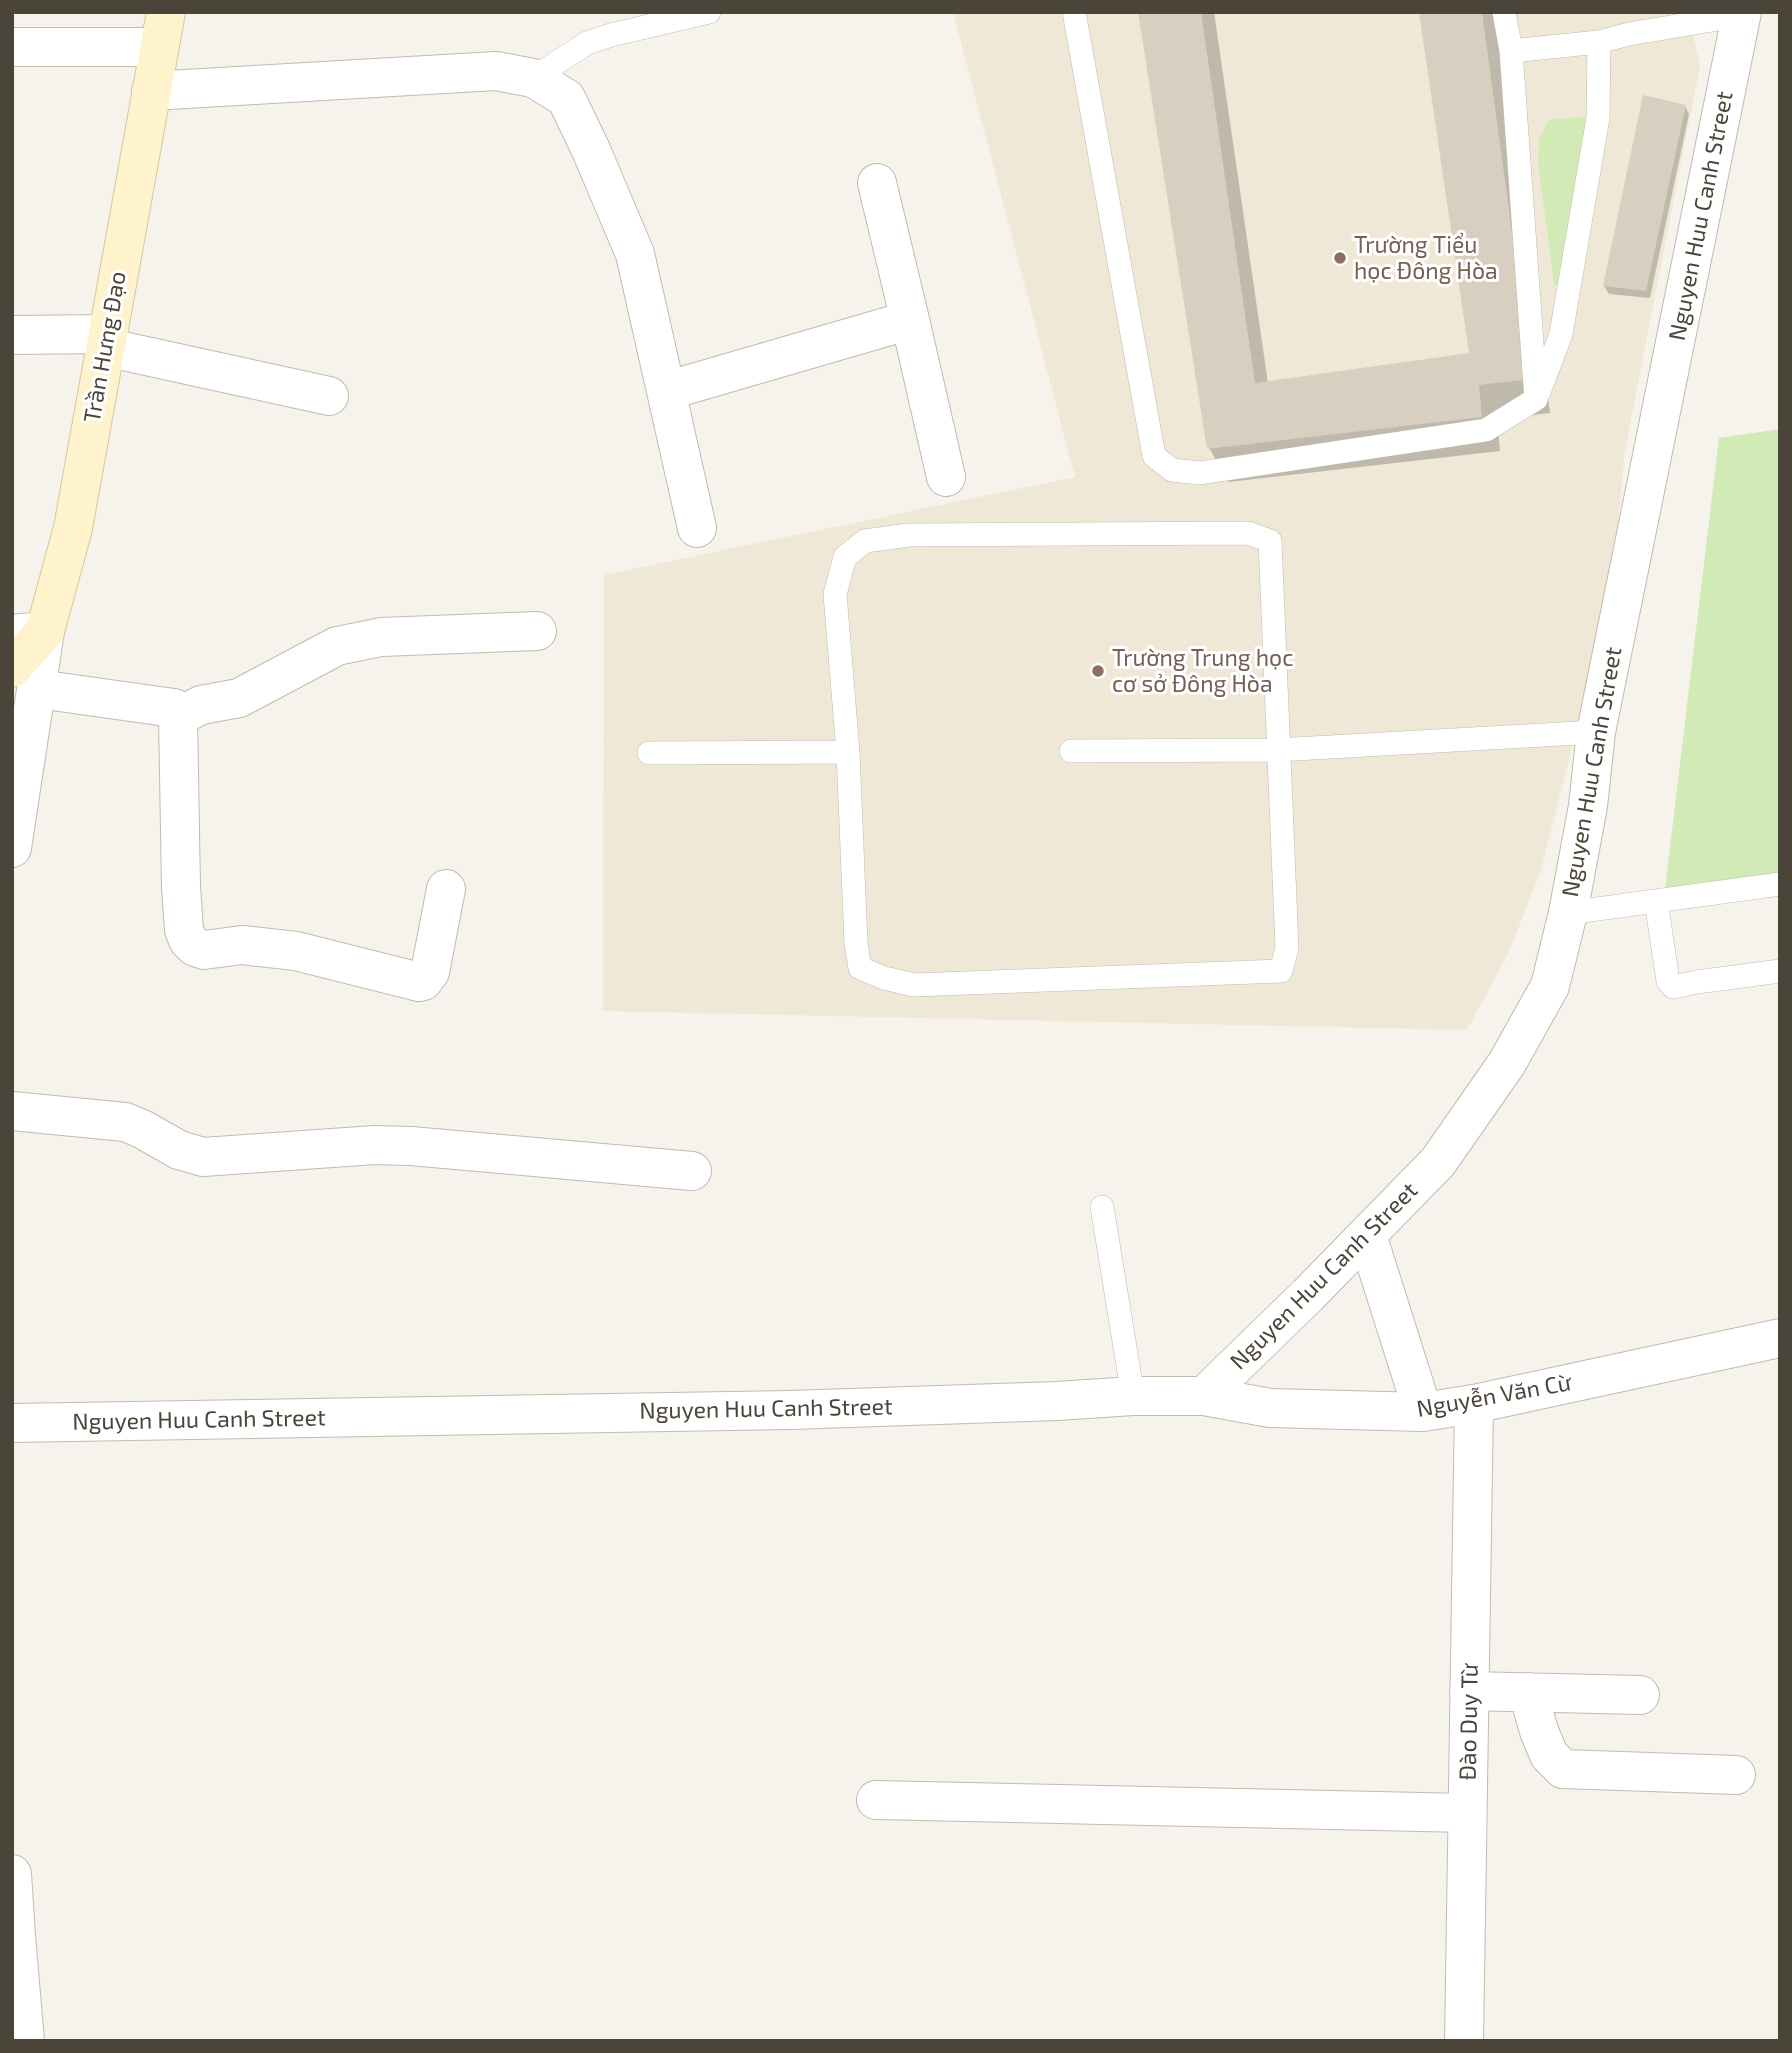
<!DOCTYPE html>
<meta charset="utf-8">
<style>
body{margin:0}
#map{position:relative;width:1792px;height:2053px;overflow:hidden;background:#f6f3ec;font-family:"Exo 2",sans-serif}
canvas{display:block}
.frame{position:absolute;inset:0;border:14px solid #4b4439;pointer-events:none}
</style>
<div id="map">
<canvas width="1792" height="2053"></canvas>
<div class="frame"></div>
</div>
<script>
const context = document.querySelector('canvas').getContext('2d');
context.lineJoin = 'round';
function paint(path, color) { context.fillStyle = color; context.fill(path, 'evenodd'); }
const toPath = rows => new Path2D(rows.map(r => 'M' + r).join(''));
function strokePath(path, color, width, dash) { context.strokeStyle = color; context.lineWidth = width; context.lineCap = dash ? 'butt' : 'round'; context.setLineDash(dash || []); context.stroke(path); }
function label(font, color, halo, rows, align = 'center') {
  context.font = font + ' "Exo 2",sans-serif'; context.lineWidth = 6; context.setLineDash([]); context.textBaseline = 'middle'; context.strokeStyle = halo; context.fillStyle = color; for (const [text, x, y, turn = 0] of rows) {
    context.save(); context.translate(x, y); context.rotate((+turn || 0) * Math.PI / 180); context.textAlign = isNaN(turn) ? turn : align; if (halo) context.strokeText(text, 0, 0); context.fillText(text, 0, 0); context.restore();
  }
}
const education = toPath([
 [953,12,1688,12,1700,66,1625,450,1612,589,1541,870,1509,952,1467,1030,603,1011,604,575,1075,477]
]);
const green = toPath([
 [1580,117,1594,120,1565,284,1554,285,1538,162,1539,139,1549,120],
 [1780,429,1780,873,1665,889,1719,438]
]);
const shadow = toPath([
 [1140,12,1214,12,1268,383,1471,355,1421,12,1496,12,1550,413,1497,419,1500,451,1229,482,1209,448],
 [1685,106,1689,114,1650,298,1609,294,1604,286]
]);
const building = toPath([
 [1138,12,1201,12,1255,383,1469,353,1419,12,1482,12,1532,379,1479,385,1482,417,1207,449],
 [1643,95,1686,105,1646,291,1603,286]
]);
const service = toPath([
 [1074,12,1154,456,1172,470,1200,473,1486,430,1536,399,1511,51],
 [1504,12,1511,51,1599,42,1629,34,1742,15],
 [533,78,587,43,611,35,709,12],
 [1539,392,1561,334,1598,118,1599,42],
 [1248,533,1270,541,1287,948,1281,971,914,985,884,978,860,968,856,943,848,752,835,594,845,557,865,541,909,535,1248,533],
 [1071,751,1277,750,1596,732],
 [649,753,848,752],
 [1656,901,1668,981,1673,987,1697,982,1780,971],
 [1568,913,1780,884],
 [1102,1207,1133,1396]
]);
const minor = toPath([
 [12,47,159,47],
 [151,91,496,71,533,78,566,98,591,150,635,254,697,528],
 [877,183,910,320,946,477],
 [12,335,107,334],
 [105,347,329,396],
 [666,391,910,320],
 [12,634,45,631,12,848],
 [38,689,174,708,178,717,201,705,239,698,337,646,381,637,537,631],
 [178,717,181,887,184,930,188,940,195,947,204,950,242,945,296,951,419,982,423,981,430,972,446,889],
 [12,1111,125,1122,142,1129,179,1150,203,1157,375,1145,411,1146,692,1171],
 [1469,1691,1640,1695],
 [1528,1692,1539,1731,1549,1755,1563,1769,1736,1775],
 [876,1800,1467,1813],
 [12,1874,16,1936,25,2041],
 [1464,2041,1474,1404]
]);
const tertiary = toPath([
 [1367,1235,1423,1412],
 [1204,1396,1270,1408,1423,1412,1474,1404,1780,1338],
 [12,1423,790,1410,1057,1401,1133,1396,1204,1396,1308,1295,1438,1162,1507,1063,1550,986,1568,913,1588,806,1596,732,1742,12]
]);
const secondary = toPath([
 [12,668,45,631,73,528,166,12]
]);
const markers = [
 [1340,258,7,"#8d6e63"],
 [1098,671,7,"#8d6e63"]
];
const streetNames = [
 ["Nguyen Huu Canh Street",1701,216,-79],
 ["Trần Hưng Đạo",105,347,-80],
 ["Nguyen Huu Canh Street",1592,772,-80],
 ["Nguyen Huu Canh Street",1324,1276,-45],
 ["Nguyễn Văn Cừ",1494,1396,-10],
 ["Nguyen Huu Canh Street",766,1409,-1],
 ["Nguyen Huu Canh Street",199,1420,-1],
 ["Đào Duy Từ",1469,1722,-89]
];
const educationNames = [
 ["Trường Tiểu",1354,245],
 ["học Đông Hòa",1354,271],
 ["Trường Trung học",1112,658],
 ["cơ sở Đông Hòa",1112,684]
];
paint(education, '#efe8d6');
paint(green, '#d2eab5');
paint(shadow, '#0003');
paint(building, '#d8cfc1');
strokePath(service, '#c2bbae', 24);
strokePath(minor, '#c2bbae', 40);
strokePath(tertiary, '#c2bbae', 40);
strokePath(secondary, '#d6c79b', 40);
strokePath(service, '#fff', 23);
strokePath(minor, '#fff', 38);
strokePath(tertiary, '#fff', 38);
strokePath(secondary, '#fff3cd', 38);
for (const [x, y, r, color] of markers) { const dot = new Path2D(); dot.arc(x, y, r, 0, 2 * Math.PI); context.fillStyle = color; context.fill(dot); strokePath(dot, '#fff', 2.5); }
label('23px', '#4b4439', '#fff', streetNames);
label('23px', '#785e54', '#fff', educationNames, 'left');
</script>
